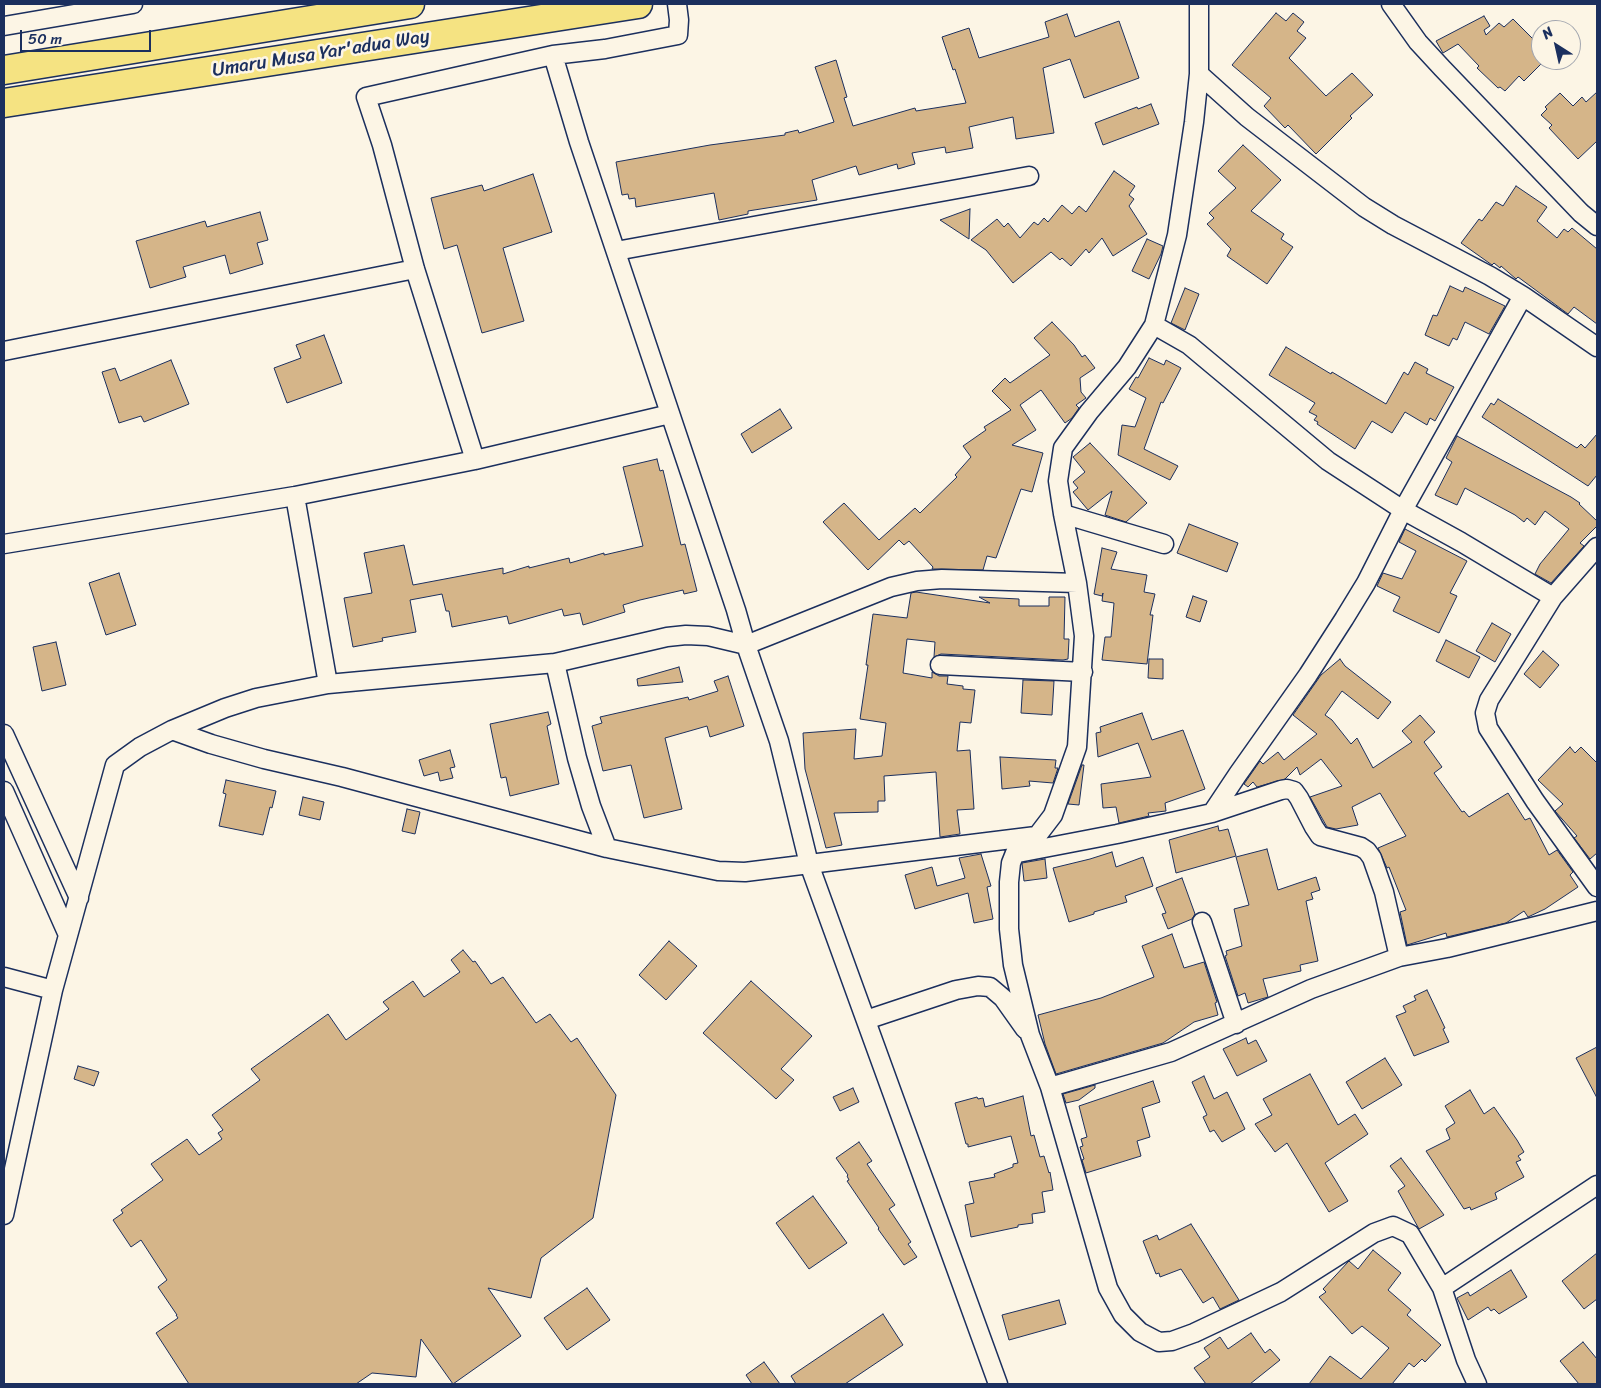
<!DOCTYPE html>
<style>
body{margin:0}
#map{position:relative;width:1601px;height:1388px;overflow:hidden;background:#fcf5e5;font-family:Sriracha,sans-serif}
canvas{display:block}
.frame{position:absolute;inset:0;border:5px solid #1b2f5e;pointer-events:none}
.north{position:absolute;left:1531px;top:20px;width:50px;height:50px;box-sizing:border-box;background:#fcf5e5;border:1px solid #a2a6af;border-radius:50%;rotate:325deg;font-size:14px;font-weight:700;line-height:20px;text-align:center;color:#1b2f5e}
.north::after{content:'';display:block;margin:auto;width:18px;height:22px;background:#1b2f5e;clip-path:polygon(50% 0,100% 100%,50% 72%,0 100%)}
.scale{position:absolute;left:20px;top:30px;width:131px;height:22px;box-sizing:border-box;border:2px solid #1b2f5e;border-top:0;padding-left:6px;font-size:15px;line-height:18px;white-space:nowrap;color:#1b2f5e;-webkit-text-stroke:4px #fcf5e5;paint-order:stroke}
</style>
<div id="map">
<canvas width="1601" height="1388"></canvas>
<div class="frame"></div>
<div class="north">N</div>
<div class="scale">50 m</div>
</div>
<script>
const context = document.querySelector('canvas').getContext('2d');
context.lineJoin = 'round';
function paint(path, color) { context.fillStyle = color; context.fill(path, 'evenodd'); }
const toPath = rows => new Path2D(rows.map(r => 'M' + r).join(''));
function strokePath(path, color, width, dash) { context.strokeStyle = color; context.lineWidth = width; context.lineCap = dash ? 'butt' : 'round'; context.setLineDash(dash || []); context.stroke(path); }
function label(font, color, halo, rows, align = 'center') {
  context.font = font + ' Sriracha,sans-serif'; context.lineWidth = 5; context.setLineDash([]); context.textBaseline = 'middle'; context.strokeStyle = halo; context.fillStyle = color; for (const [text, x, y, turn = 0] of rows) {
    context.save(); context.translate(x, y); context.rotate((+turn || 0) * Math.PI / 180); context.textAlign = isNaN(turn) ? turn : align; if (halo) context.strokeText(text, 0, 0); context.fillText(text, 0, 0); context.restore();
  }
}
const building = toPath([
 [1276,13,1286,21,1293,13,1304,22,1297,31,1306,38,1289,58,1326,96,1352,73,1373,95,1350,116,1352,118,1316,154,1288,125,1285,128,1264,106,1271,98,1232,65,1276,13],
 [1067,14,1075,37,1119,21,1139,78,1084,98,1070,59,1043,68,1054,133,1016,139,1013,117,969,127,973,148,946,153,945,147,912,153,915,164,898,169,897,164,859,175,856,166,812,180,817,200,748,211,748,214,719,220,714,193,636,207,635,198,629,199,628,194,622,195,616,162,710,145,785,135,785,133,798,130,799,133,834,122,815,67,836,60,847,97,844,98,853,126,915,108,916,111,966,103,955,69,953,70,942,37,969,28,979,58,1049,37,1045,22,1067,14],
 [1484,16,1490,26,1484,30,1486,35,1499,23,1504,27,1513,19,1541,47,1541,64,1524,81,1519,76,1505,91,1500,87,1498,88,1477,68,1479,66,1458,44,1443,53,1436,41,1484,16],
 [1597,92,1597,141,1578,159,1549,128,1552,125,1541,115,1547,109,1545,107,1560,93,1573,106,1582,97,1586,102,1597,92],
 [1151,104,1159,124,1103,145,1095,123,1137,107,1138,109,1151,104],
 [1243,145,1281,180,1251,211,1284,234,1281,239,1293,247,1267,284,1227,256,1231,249,1207,224,1214,218,1209,213,1236,188,1218,171,1243,145],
 [1114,171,1135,186,1129,195,1134,199,1129,206,1147,234,1113,256,1102,238,1089,253,1086,249,1071,266,1062,258,1060,260,1051,252,1013,283,986,250,971,240,997,219,1004,227,1008,223,1020,238,1034,222,1038,225,1044,218,1048,222,1062,205,1072,214,1079,206,1086,212,1114,171],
 [533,174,552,232,503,248,524,321,482,333,457,245,444,249,431,198,482,185,484,191,533,174],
 [1516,186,1547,207,1537,221,1557,238,1564,229,1568,232,1572,228,1597,249,1597,324,1574,307,1568,314,1518,277,1516,279,1501,266,1500,268,1494,263,1492,265,1461,243,1479,219,1482,221,1496,202,1503,206,1516,186],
 [970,209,969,239,940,220,970,209],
 [260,212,268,240,257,243,263,264,230,274,225,255,183,267,186,277,150,288,136,241,205,221,207,227,260,212],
 [1147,239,1163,246,1161,254,1149,279,1132,271,1147,239],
 [1450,286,1463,292,1465,287,1505,306,1489,334,1465,322,1457,340,1453,338,1449,346,1425,335,1433,315,1437,316,1450,286],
 [1185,288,1199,294,1185,330,1171,323,1185,288],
 [1052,322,1074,345,1082,357,1085,355,1095,368,1080,378,1081,392,1086,398,1076,405,1079,408,1072,418,1065,423,1041,390,1020,405,1036,430,1012,445,1043,453,1032,492,1021,489,996,558,987,556,983,570,932,569,933,567,909,541,904,545,899,540,868,570,823,522,844,503,879,540,915,508,920,513,957,477,955,475,971,457,963,446,986,430,984,427,1011,410,992,391,1005,378,1010,383,1050,355,1034,338,1052,322],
 [324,335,342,383,287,403,274,368,301,358,296,345,324,335],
 [1286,347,1331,374,1332,372,1386,404,1404,372,1408,375,1415,362,1428,369,1426,373,1454,387,1435,421,1430,418,1427,425,1405,412,1392,433,1372,421,1355,449,1317,424,1318,422,1314,420,1317,416,1309,412,1315,403,1269,375,1286,347],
 [1149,358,1164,365,1166,360,1181,368,1163,403,1161,402,1144,449,1178,466,1170,480,1118,455,1122,425,1135,427,1146,398,1129,389,1136,377,1138,378,1149,358],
 [171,360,189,404,144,422,141,416,119,423,102,372,115,368,120,381,171,360],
 [1498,399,1577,448,1581,444,1585,448,1597,434,1597,475,1588,486,1482,417,1491,403,1494,405,1498,399],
 [780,409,792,428,752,453,741,434,780,409],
 [1457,436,1571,497,1580,503,1579,504,1597,521,1597,526,1580,543,1584,546,1551,583,1535,574,1540,564,1569,529,1545,511,1535,525,1527,518,1524,522,1515,515,1465,488,1457,505,1435,495,1452,462,1446,458,1457,436],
 [1090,443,1147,503,1126,522,1105,515,1112,491,1088,510,1073,492,1078,488,1073,482,1085,472,1073,457,1090,443],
 [657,459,660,471,663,470,681,545,685,544,697,591,684,594,683,590,640,600,623,605,625,612,583,625,580,613,564,616,562,609,509,624,507,616,452,627,449,611,446,611,442,594,410,600,416,632,382,638,383,641,353,647,344,598,372,593,364,553,404,545,413,585,503,568,503,574,529,566,529,568,569,558,570,563,604,553,604,555,643,546,623,467,657,459],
 [1189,524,1238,543,1227,572,1177,553,1189,524],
 [1405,529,1467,561,1450,593,1457,596,1439,633,1393,611,1400,597,1377,586,1383,573,1402,579,1416,551,1399,542,1405,529],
 [1102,548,1117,552,1111,569,1147,575,1144,592,1155,594,1150,615,1153,615,1147,664,1102,660,1105,637,1111,637,1114,603,1102,601,1103,593,1102,596,1094,594,1102,548],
 [119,573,136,625,106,635,89,583,119,573],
 [916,592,990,603,979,597,1019,599,1019,606,1049,606,1049,597,1065,597,1064,639,1069,639,1068,659,1063,660,941,654,934,657,935,642,907,639,903,673,932,678,932,672,939,676,948,676,947,684,963,686,963,689,975,690,971,723,960,722,957,751,970,750,974,809,957,810,960,834,940,837,936,772,884,776,885,801,878,801,878,812,834,813,842,845,826,848,805,769,803,733,856,729,854,759,882,756,886,723,860,719,868,665,866,665,873,614,907,618,911,593,916,592],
 [1193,596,1207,601,1200,622,1186,617,1193,596],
 [1492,623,1511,634,1495,662,1476,651,1492,623],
 [1446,640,1480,657,1469,678,1436,661,1446,640],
 [56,642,66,685,42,691,33,647,56,642],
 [1543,651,1559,665,1540,688,1524,674,1543,651],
 [1149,659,1163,659,1163,679,1148,678,1149,659],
 [1340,659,1345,666,1391,702,1378,719,1342,691,1325,715,1332,720,1351,744,1357,738,1373,768,1412,742,1402,731,1420,715,1435,732,1424,742,1442,767,1434,773,1462,812,1464,811,1469,817,1508,793,1525,820,1530,818,1549,855,1557,850,1573,872,1570,875,1578,887,1545,909,1528,917,1524,911,1506,923,1447,937,1446,933,1407,945,1400,912,1406,910,1389,867,1387,868,1378,848,1406,836,1380,793,1352,807,1358,825,1336,829,1327,827,1310,797,1342,786,1321,759,1300,775,1297,767,1285,779,1257,787,1253,782,1248,787,1244,784,1260,761,1263,764,1278,752,1284,760,1317,734,1293,715,1321,675,1340,659],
 [679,667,683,682,638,686,637,679,679,667],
 [728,676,744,726,710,737,707,726,665,738,682,809,644,818,631,765,603,771,592,726,602,723,600,717,688,697,689,700,718,691,714,681,728,676],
 [1023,680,1054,681,1052,715,1021,713,1023,680],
 [548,712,551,724,547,726,559,784,510,796,506,777,501,778,490,724,548,712],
 [1142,713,1152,740,1183,730,1205,789,1165,803,1166,811,1148,813,1149,816,1119,823,1116,807,1103,808,1101,784,1151,777,1138,743,1098,757,1096,733,1101,732,1100,727,1142,713],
 [1570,747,1575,753,1581,747,1597,763,1597,853,1590,859,1574,838,1577,836,1555,811,1563,804,1538,780,1570,747],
 [450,750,455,767,450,768,453,778,440,781,438,772,424,776,419,760,450,750],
 [1000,757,1056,760,1055,768,1058,768,1053,783,1029,781,1030,786,1002,789,1000,757],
 [1082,765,1084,765,1079,805,1068,804,1082,765],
 [226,780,276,791,272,808,270,807,263,835,219,826,226,794,223,793,226,780],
 [303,797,324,802,320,820,299,815,303,797],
 [407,809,420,812,415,834,402,831,407,809],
 [1218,826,1219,831,1228,829,1236,856,1176,873,1169,840,1218,826],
 [1267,849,1278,890,1316,877,1320,890,1311,893,1313,899,1306,901,1318,961,1300,965,1301,971,1263,979,1268,997,1248,1003,1245,993,1238,996,1225,956,1227,955,1226,951,1242,946,1234,909,1249,905,1236,857,1267,849],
 [1112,852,1116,867,1143,857,1153,886,1125,896,1127,902,1094,912,1094,914,1069,922,1053,868,1090,859,1112,852],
 [981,854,991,886,987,887,993,919,974,923,968,893,915,909,905,875,932,867,937,886,965,878,959,858,981,854],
 [1045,859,1047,878,1024,881,1022,863,1045,859],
 [1182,878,1195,914,1192,919,1168,929,1162,914,1166,913,1156,888,1182,878],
 [1172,934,1184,968,1204,962,1217,1002,1215,1003,1218,1015,1194,1022,1163,1043,1056,1074,1045,1044,1038,1015,1101,998,1154,977,1142,946,1172,934],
 [669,941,697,966,666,1000,639,975,669,941],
 [463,950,473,962,475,961,491,984,503,977,536,1023,550,1014,571,1042,577,1038,616,1095,593,1218,541,1258,531,1298,488,1288,521,1336,453,1384,421,1339,416,1377,372,1373,356,1384,189,1384,156,1333,178,1318,176,1315,177,1315,158,1287,167,1280,141,1240,131,1247,113,1220,123,1213,121,1210,163,1180,151,1164,187,1139,199,1155,222,1139,218,1133,223,1130,212,1115,260,1080,251,1069,328,1014,346,1040,389,1009,383,1002,413,981,424,997,460,972,451,960,463,950],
 [751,981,812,1036,781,1069,794,1080,776,1099,703,1033,751,981],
 [1427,990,1445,1028,1443,1029,1449,1042,1414,1056,1396,1016,1406,1012,1403,1006,1416,1000,1414,996,1427,990],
 [1246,1038,1248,1044,1256,1040,1267,1061,1237,1076,1223,1049,1246,1038],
 [1597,1047,1597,1098,1576,1058,1597,1047],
 [1385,1058,1402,1085,1362,1109,1346,1082,1385,1058],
 [78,1066,99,1072,94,1086,74,1079,78,1066],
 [1310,1074,1338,1125,1355,1114,1368,1134,1325,1163,1348,1201,1329,1212,1287,1143,1275,1152,1255,1124,1272,1115,1263,1099,1310,1074],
 [1204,1076,1214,1099,1227,1092,1245,1129,1222,1142,1214,1130,1210,1132,1203,1117,1207,1115,1192,1082,1204,1076],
 [1153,1081,1160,1102,1142,1108,1150,1137,1137,1141,1141,1156,1086,1173,1082,1160,1084,1159,1080,1147,1083,1146,1081,1139,1087,1137,1079,1106,1153,1081],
 [1095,1085,1095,1088,1079,1100,1066,1103,1063,1094,1095,1085],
 [853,1088,859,1102,840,1111,833,1097,853,1088],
 [1470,1090,1484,1114,1494,1107,1517,1140,1524,1152,1518,1156,1521,1160,1516,1162,1524,1177,1495,1193,1497,1199,1471,1210,1470,1207,1464,1209,1426,1151,1450,1139,1446,1129,1455,1123,1445,1106,1470,1090],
 [1023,1096,1031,1136,1034,1135,1040,1157,1044,1156,1049,1173,1050,1172,1053,1190,1042,1192,1045,1212,1032,1214,1033,1223,1018,1225,1018,1227,971,1237,965,1205,974,1203,969,1182,995,1177,994,1174,1013,1167,1013,1164,1018,1163,1011,1136,968,1147,968,1144,966,1144,955,1103,977,1097,978,1099,983,1098,985,1107,1023,1096],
 [859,1142,872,1161,867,1164,895,1205,889,1209,911,1242,908,1244,917,1257,904,1265,878,1229,879,1228,847,1181,849,1180,847,1176,848,1175,836,1158,859,1142],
 [1401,1158,1444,1215,1419,1229,1398,1191,1405,1186,1390,1166,1401,1158],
 [813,1196,847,1243,809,1269,776,1223,813,1196],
 [1191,1224,1239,1300,1220,1309,1213,1297,1203,1303,1181,1269,1160,1277,1159,1273,1156,1274,1143,1241,1157,1235,1159,1240,1191,1224],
 [1373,1250,1401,1273,1388,1290,1411,1310,1407,1315,1441,1345,1425,1362,1422,1359,1414,1367,1409,1363,1392,1384,1309,1384,1330,1356,1361,1379,1389,1348,1362,1326,1352,1334,1319,1297,1326,1292,1323,1289,1348,1262,1349,1261,1358,1269,1373,1250],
 [1597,1253,1597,1299,1584,1309,1562,1281,1597,1253],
 [1511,1270,1527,1297,1499,1314,1494,1309,1491,1311,1488,1307,1468,1320,1457,1298,1468,1292,1470,1296,1511,1270],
 [587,1288,610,1320,567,1350,544,1318,587,1288],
 [1059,1300,1066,1324,1009,1340,1002,1315,1059,1300],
 [883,1314,903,1345,845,1384,796,1384,791,1376,883,1314],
 [1251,1333,1265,1353,1270,1349,1280,1360,1250,1384,1206,1384,1194,1368,1210,1357,1204,1348,1220,1337,1228,1349,1251,1333],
 [1583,1342,1597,1359,1597,1384,1579,1384,1560,1361,1583,1342],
 [764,1362,780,1384,752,1384,746,1375,764,1362]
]);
const street = toPath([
 [1391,4,1418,42,1442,68,1581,213,1597,226],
 [4,26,133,4],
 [553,55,579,142,736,610,746,645,779,741,809,864,998,1384],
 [1199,74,1247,117,1364,207,1393,225,1490,276,1523,296,1597,347],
 [616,251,1029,176],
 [1154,325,1189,345,1328,461,1403,510,1461,542,1553,597],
 [4,351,415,269],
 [475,460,415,269,382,145,366,97,553,55,605,49,678,35,679,20,677,4],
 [295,496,328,684],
 [1063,514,1164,544],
 [4,544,295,496,475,460,670,414],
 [1597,547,1553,597,1489,700,1485,713,1488,728,1535,801,1597,887],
 [1077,583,1063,514,1058,481,1063,448,1089,412,1127,367,1154,325,1177,235,1194,122,1199,74,1199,4],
 [555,663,577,758,591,806,607,848],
 [940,665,1083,672],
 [172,730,211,744,264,759,342,777,607,848,718,871,745,872,1036,836],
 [4,734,79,898],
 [4,791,68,935],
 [1212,813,1238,774,1308,675,1344,619,1366,583,1403,510,1523,296],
 [1018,853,1117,834,1212,813,1281,790,1287,789,1294,791,1299,798,1314,827,1320,836,1361,847,1367,851,1372,858,1384,892,1399,957],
 [1202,922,1236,1024],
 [4,977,53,990],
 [866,1020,956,990,978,986,990,987,1003,998,1025,1029],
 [1050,1087,1171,1052,1311,989,1399,957,1447,948,1597,911],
 [4,1215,53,990,115,765,140,747,172,730,225,708,256,698,328,684,555,663,667,637,686,635,708,636,746,645,891,587,917,581,942,579,1077,583,1084,636,1077,747,1053,815,1037,836,1015,853,1011,863,1009,882,1009,929,1013,965,1030,1035,1050,1087,1108,1288,1123,1315,1140,1332,1159,1342,1172,1341,1194,1333,1281,1292,1374,1233,1393,1226,1410,1234,1442,1288,1466,1360,1477,1384],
 [1442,1288,1597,1185]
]);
const primary = toPath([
 [4,70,410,4],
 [4,103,638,4]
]);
const streetNames = [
 ["Umaru Musa Yar'adua Way",321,54,-9]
];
paint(building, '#d5b589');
strokePath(building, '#1b2f5e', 1);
strokePath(street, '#1b2f5e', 21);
strokePath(primary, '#1b2f5e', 31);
strokePath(street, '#fcf5e5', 18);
strokePath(primary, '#f5e382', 28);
label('19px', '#1b2f5e', '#fcf5e5', streetNames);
</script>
